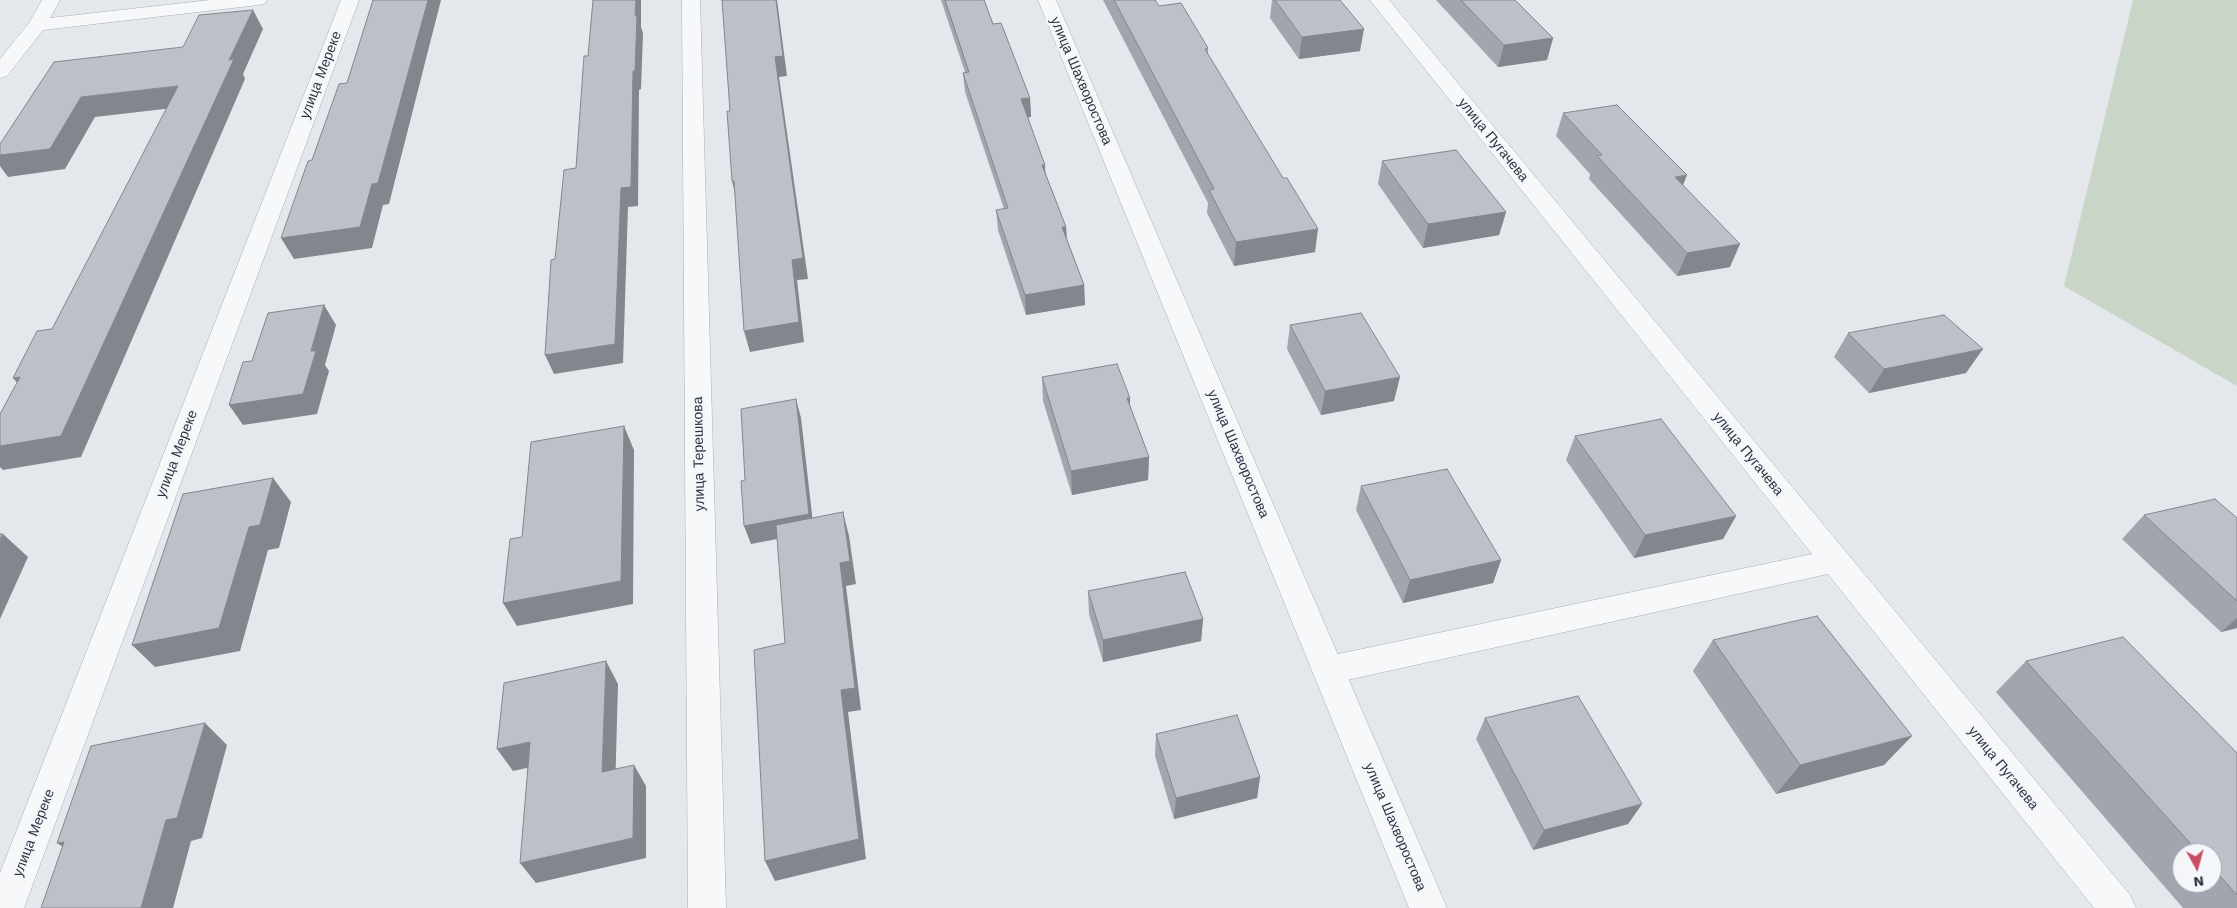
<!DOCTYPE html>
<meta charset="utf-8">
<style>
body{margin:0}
#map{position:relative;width:2237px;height:908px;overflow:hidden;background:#e4e7ec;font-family:"Work Sans",sans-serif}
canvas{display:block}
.north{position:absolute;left:2172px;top:843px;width:50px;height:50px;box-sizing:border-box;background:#f4f6f9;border:1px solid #a4a8b1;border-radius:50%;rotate:173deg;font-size:14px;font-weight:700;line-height:20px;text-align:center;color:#2c3444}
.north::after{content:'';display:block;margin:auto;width:18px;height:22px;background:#cb4e60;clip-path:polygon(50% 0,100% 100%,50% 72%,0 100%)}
</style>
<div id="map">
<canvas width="2237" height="908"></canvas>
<div class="north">N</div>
</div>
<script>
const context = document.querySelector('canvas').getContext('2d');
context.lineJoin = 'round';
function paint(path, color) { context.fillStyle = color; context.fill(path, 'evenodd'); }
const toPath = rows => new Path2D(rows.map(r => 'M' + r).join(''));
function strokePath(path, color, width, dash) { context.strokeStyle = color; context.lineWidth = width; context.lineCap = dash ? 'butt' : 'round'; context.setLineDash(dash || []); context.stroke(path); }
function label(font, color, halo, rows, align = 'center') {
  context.font = font + ' "Work Sans",sans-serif'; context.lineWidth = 5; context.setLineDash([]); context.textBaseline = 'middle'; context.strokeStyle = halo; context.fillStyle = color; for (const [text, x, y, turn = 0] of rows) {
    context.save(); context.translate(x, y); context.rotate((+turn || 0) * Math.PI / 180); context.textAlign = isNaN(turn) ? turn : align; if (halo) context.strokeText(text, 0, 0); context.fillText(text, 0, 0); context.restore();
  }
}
const green = toPath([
 [2133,0,2237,0,2237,386,2064,286]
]);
const minor = toPath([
 [42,0,60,0,50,18,210,0,267,0,264,4,258,5,43,30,7,76,0,78,0,59,29,23,42,0],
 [341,0,359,0,24,908,0,908,0,873,341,0],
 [682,0,700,0,726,908,688,908,682,0],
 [1370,0,1389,0,2130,895,2136,908,2094,908,1828,574,1329,684,1318,680,1313,670,1318,660,1329,656,1812,554,1370,0]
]);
const tertiary = toPath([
 [1038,0,1056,0,1447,908,1409,908,1038,0]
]);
const wall = toPath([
 [941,0,984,0,993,24,1030,98,1031,117,1028,117,1046,175,1066,227,1067,239,1084,285,1085,305,1026,315,998,230,996,210,1004,209,965,92,963,73,965,72],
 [1103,0,1155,0,1159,6,1208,48,1208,54,1315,252,1234,266,1207,213,1208,203],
 [1272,0,1340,0,1360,51,1299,59,1270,18],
 [1436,0,1515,0,1553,38,1547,60,1498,67],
 [1563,113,1683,186,1730,267,1677,276,1589,179,1590,174,1556,136],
 [1382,161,1506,212,1499,235,1423,248,1378,184],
 [1290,325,1394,401,1321,415,1287,349],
 [1848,333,1966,373,1869,393,1834,357],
 [1042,377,1130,398,1130,406,1149,457,1148,480,1072,495,1043,401],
 [1575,436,1736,516,1723,539,1634,558,1566,460],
 [1361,486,1501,560,1493,583,1403,603,1356,510],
 [2144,515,2237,518,2237,628,2221,632,2122,539],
 [1088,591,1203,619,1201,641,1103,662,1089,614],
 [1713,640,1884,765,1776,794,1693,671],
 [2026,661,2237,753,2237,908,2183,908,1996,692],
 [2182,853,2212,853,2212,883,2182,883],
 [1485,718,1642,804,1628,824,1533,850,1476,739],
 [1156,734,1260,777,1257,798,1174,819,1155,756]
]);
const shadedWall = toPath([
 [428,0,441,0,389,204,383,205,372,248,294,259,281,238,372,184],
 [636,0,641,0,641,27,643,33,641,89,639,90,638,206,628,207,623,363,554,374,545,355,621,188,633,71],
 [776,0,777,0,787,76,779,77,808,279,797,280,804,342,750,352,744,331,792,260,775,57],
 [253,10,263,29,243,74,245,79,81,457,3,470,0,467,0,446,229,60],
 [1364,29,1360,51,1299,59,1302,37],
 [1553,38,1547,60,1498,67,1504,45],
 [178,86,190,106,95,117,65,169,8,177,0,166,0,155,81,97],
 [1030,98,1031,117,1022,118,1021,99],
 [1042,165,1045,165,1046,185],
 [1687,175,1678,198,1675,177],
 [732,181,734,181,737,201],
 [1506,212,1499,235,1423,248,1428,224],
 [1062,227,1066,227,1067,247],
 [1318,229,1315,252,1234,266,1236,242],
 [1740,244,1730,267,1677,276,1687,253],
 [1084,285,1085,305,1026,315,1025,295],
 [324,305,336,325,325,365,329,371,317,414,243,425,229,405,311,351],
 [1983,349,1966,373,1869,393,1884,369],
 [20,377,32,399,13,378],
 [1400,377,1394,401,1321,415,1325,391],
 [1127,398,1130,398,1129,421],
 [796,399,801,418,814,532,751,544,744,526],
 [624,426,634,450,633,604,517,626,503,603],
 [1149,457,1148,480,1072,495,1071,471],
 [273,478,291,502,279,548,268,550,240,651,155,667,132,645,249,527],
 [843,512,849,536,856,584,846,586,861,710,848,712,866,859,775,881,765,861,841,690,840,563],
 [1736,516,1723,539,1634,558,1645,535],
 [3,534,28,557,0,619,0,541],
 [1501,560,1493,583,1403,603,1410,580],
 [2237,618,2237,628,2221,632],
 [1203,619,1201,641,1103,662,1103,640],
 [606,661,618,684,615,793,602,772],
 [205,723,227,745,202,838,191,841,173,908,141,908,166,820],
 [1912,736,1884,765,1776,794,1800,765],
 [530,742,545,764,513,771,497,749],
 [634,765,646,786,646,858,536,883,520,863],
 [1260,777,1257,798,1174,819,1176,798],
 [1642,804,1628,824,1533,850,1544,830],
 [64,842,86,863,57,843]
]);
const building = toPath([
 [373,0,428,0,378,183,372,184,360,227,281,238,308,161,312,160,339,84,347,83,373,0],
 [593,0,636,0,635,16,637,15,635,71,633,71,631,187,621,188,615,344,545,355,551,260,555,259,564,170,576,168,584,56,588,56,593,0],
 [722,0,776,0,783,56,775,57,803,258,792,260,799,322,744,331,734,181,732,181,727,111,730,111,722,0],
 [945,0,984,0,993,24,1001,23,1030,98,1021,99,1045,165,1042,165,1066,227,1062,227,1084,285,1025,295,996,210,1008,208,963,73,969,72,945,0],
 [1114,0,1155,0,1159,6,1181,3,1208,48,1205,49,1283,178,1287,178,1318,229,1236,242,1209,190,1214,189,1114,0],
 [1275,0,1340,0,1364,29,1302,37,1275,0],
 [1461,0,1515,0,1553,38,1504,45,1461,0],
 [253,10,229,60,234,59,61,436,0,446,0,414,20,377,13,378,37,331,52,329,178,86,81,97,50,149,0,155,0,144,54,62,183,47,199,15,253,10],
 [1617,105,1687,175,1675,177,1740,244,1687,253,1597,156,1602,155,1563,113,1617,105],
 [1456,150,1506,212,1428,224,1382,161,1456,150],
 [324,305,311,351,316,351,303,394,229,405,243,362,252,361,268,313,324,305],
 [1361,313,1400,377,1325,391,1290,325,1361,313],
 [1944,315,1983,349,1884,369,1848,333,1944,315],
 [1117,364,1130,398,1127,398,1149,457,1071,471,1042,377,1117,364],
 [796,399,809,514,744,526,741,481,745,480,741,409,796,399],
 [1661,419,1736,516,1645,535,1575,436,1661,419],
 [624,426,621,581,503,603,510,539,522,537,531,442,624,426],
 [1447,469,1501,560,1410,580,1361,486,1447,469],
 [273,478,260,525,249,527,219,628,132,645,183,494,273,478],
 [2215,499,2237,518,2237,601,2144,515,2215,499],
 [843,512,850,561,840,563,855,688,841,690,859,839,765,861,754,650,785,643,776,525,843,512],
 [0,534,3,534,0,541,0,534],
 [1185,572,1203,619,1103,640,1088,591,1185,572],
 [1817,616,1912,736,1800,765,1713,640,1817,616],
 [2123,637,2237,753,2237,895,2212,867,2212,853,2199,853,2026,661,2123,637],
 [606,661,602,772,634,765,633,838,520,863,530,742,497,749,504,683,606,661],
 [1578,696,1642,804,1544,830,1485,718,1578,696],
 [1237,715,1260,777,1176,798,1156,734,1237,715],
 [205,723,177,818,166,820,141,908,41,908,64,842,57,843,91,746,205,723]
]);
const streetNames = [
 ["улица Мереке",321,75,-69],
 ["улица Шахворостова",1081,81,67],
 ["улица Пугачева",1493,140,51],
 ["улица Мереке",177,454,-69],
 ["улица Терешкова",699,454,-91],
 ["улица Шахворостова",1238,454,67],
 ["улица Пугачева",1748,454,51],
 ["улица Пугачева",2003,768,51],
 ["улица Шахворостова",1395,827,67],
 ["улица Мереке",34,833,-69]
];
paint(green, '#c9d5c6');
strokePath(minor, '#a9aeb6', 1);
strokePath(tertiary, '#a9aeb6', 1);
paint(minor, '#f7f8fa');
paint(tertiary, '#f7f8fa');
paint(wall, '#a1a5ad');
paint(shadedWall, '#83868d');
paint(building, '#bbc0c9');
strokePath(building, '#83868d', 1);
label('14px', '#2c3444', '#f4f6f9', streetNames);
</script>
